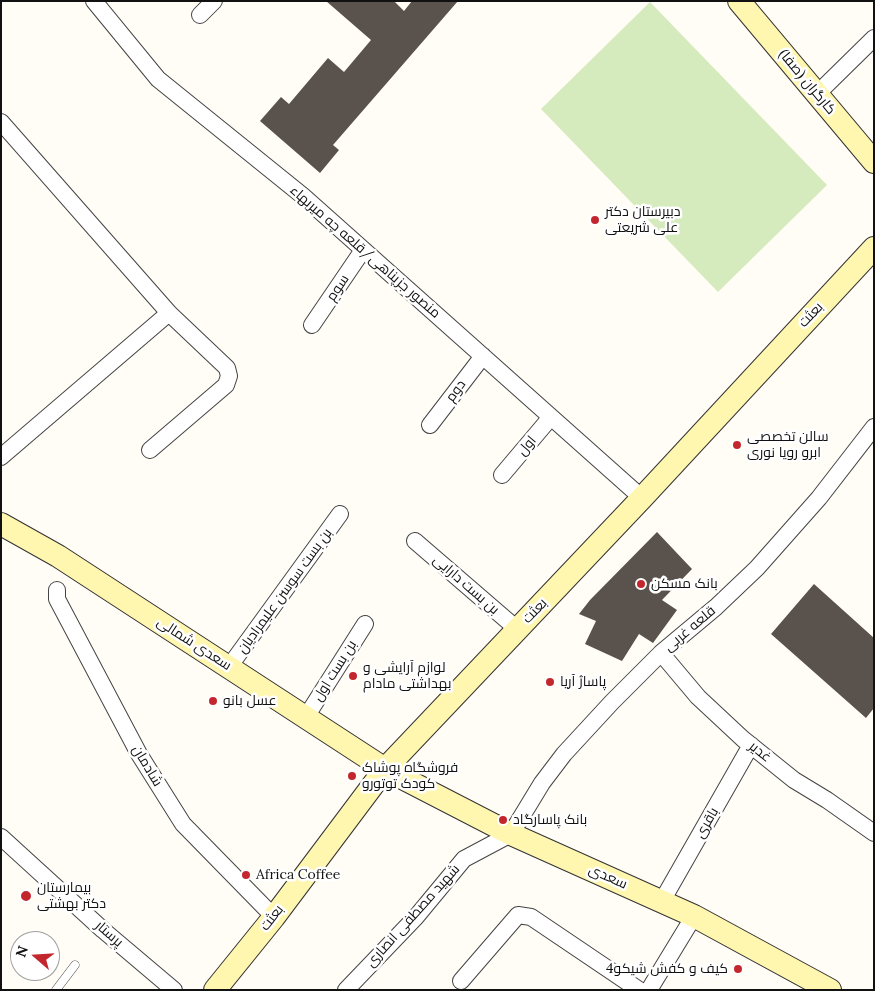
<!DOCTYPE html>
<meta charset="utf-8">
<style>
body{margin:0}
#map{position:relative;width:875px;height:991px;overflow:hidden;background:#fffdf5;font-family:Lora,serif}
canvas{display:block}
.frame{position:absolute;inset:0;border:2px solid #111;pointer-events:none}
.north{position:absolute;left:10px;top:931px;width:50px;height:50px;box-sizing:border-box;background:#fff;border:1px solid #a0a0a0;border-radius:50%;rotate:289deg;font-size:14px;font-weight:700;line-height:20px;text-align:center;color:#111}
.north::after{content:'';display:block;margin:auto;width:18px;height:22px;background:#c4262e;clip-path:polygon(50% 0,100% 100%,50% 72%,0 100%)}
</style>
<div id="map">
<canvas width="875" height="991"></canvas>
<div class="frame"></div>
<div class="north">N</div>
</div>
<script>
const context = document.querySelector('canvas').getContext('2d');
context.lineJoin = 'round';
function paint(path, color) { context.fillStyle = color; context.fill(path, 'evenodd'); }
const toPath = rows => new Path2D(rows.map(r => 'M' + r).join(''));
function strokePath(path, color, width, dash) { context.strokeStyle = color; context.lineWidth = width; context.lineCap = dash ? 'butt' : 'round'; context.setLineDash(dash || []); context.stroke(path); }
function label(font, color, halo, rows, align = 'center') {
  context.font = font + ' Lora,Cairo,serif'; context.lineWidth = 5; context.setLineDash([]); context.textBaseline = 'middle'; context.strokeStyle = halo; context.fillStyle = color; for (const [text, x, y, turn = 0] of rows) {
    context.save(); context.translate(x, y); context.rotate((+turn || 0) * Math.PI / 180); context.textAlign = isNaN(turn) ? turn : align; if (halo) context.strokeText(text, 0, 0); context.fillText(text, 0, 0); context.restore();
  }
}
const green = toPath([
 [650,2,827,185,718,292,541,109]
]);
const building = toPath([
 [326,1,394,1,404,11,412,1,458,1,333,145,339,150,320,173,260,121,281,97,289,104,328,58,344,72,371,40],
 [657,532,692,569,662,600,677,610,653,643,639,634,622,661,585,644,596,621,579,614,590,600],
 [814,584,874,638,874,708,866,718,771,634]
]);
const service = toPath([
 [56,990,75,965]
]);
const minor = toPath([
 [94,1,158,79,303,196,642,498],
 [200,15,214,1],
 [817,94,874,38],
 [1,122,169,313,227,368,229,376,226,385,150,450],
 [312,325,363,250],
 [430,425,483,356],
 [1,457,169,313],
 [502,475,551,417],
 [415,541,517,629],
 [57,590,57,599,139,754,183,824,274,917],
 [661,653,698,697,743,739,794,780,827,800,874,833],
 [229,667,340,514],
 [306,717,365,624],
 [1,837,103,930,174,990],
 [662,901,751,745],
 [461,981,518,915,531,917,639,990],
 [346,990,416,917,464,859,511,834,542,783,564,754,612,702,661,653,716,607,757,568,819,498,874,427],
 [649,990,694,916]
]);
const secondary = toPath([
 [739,1,874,162],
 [1,524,58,556,385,769,511,834,694,916,830,990],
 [215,990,274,917,385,769,642,498,874,248]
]);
const markers = [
 [595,220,5,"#c4262e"],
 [737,445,5,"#c4262e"],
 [641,584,5,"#c4262e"],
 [353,676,5,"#c4262e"],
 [550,682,5,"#c4262e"],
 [213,701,5,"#c4262e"],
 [352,776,5,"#c4262e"],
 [503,820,5,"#c4262e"],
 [246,875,5,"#c4262e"],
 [26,896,6,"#c4262e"],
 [738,969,5,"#c4262e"]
];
const streetNames = [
 ["کارگران (صفا)",807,82,50],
 ["منصور جزپناهی/قلعه چه میربهاء",365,252,41],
 ["سوم",338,288,-56],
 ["بعثت",811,315,-47],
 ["دوم",456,391,-53],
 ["اول",527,446,-50],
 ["بن بست دارایی",466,585,41],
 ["بن بست سوسن علیمرادیان",285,591,-54],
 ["بعثت",535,611,-46],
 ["قلعه غربی",690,629,-40],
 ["سعدی شمالی",194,644,33],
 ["بن بست اول",335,671,-58],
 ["غدیر",760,752,39],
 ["شادمان",147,766,59],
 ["باقری",707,823,-60],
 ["سعدی",608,877,24],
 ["شهید مصطفی انصاری",413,916,-48],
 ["بعثت",272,918,-52],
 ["پرستار",109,934,41]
];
const poiNames = [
 ["دبیرستان دکتر",605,212],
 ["علی شریعتی",605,228],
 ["سالن تخصصی",747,437],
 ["ابرو رویا نوری",747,453],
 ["بانک مسکن",651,584],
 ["لوازم آرایشی و",363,668],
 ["بهداشتی مادام",363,684],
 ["پاساژ آریا",560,682],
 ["عسل بانو",223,701],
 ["فروشگاه پوشاک",362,768],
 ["کودک توتورو",362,784],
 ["بانک پاسارگاد",513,820],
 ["Africa Coffee",256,875],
 ["بیمارستان",37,888],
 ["دکتر بهشتی",37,904],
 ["کیف و کفش شیکو4",728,969,"right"]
];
paint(green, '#d5ebbd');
paint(building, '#5a524d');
strokePath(service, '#444', 9);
strokePath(minor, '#444', 18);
strokePath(secondary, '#333', 24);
strokePath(service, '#fff', 8);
strokePath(minor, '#fff', 16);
strokePath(secondary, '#fff6b0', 22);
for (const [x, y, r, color] of markers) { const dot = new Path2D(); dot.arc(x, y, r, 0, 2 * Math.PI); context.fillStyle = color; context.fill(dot); strokePath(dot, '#fff', 2); }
label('14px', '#111', '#fff', streetNames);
label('14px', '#111', '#fff', poiNames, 'left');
</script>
